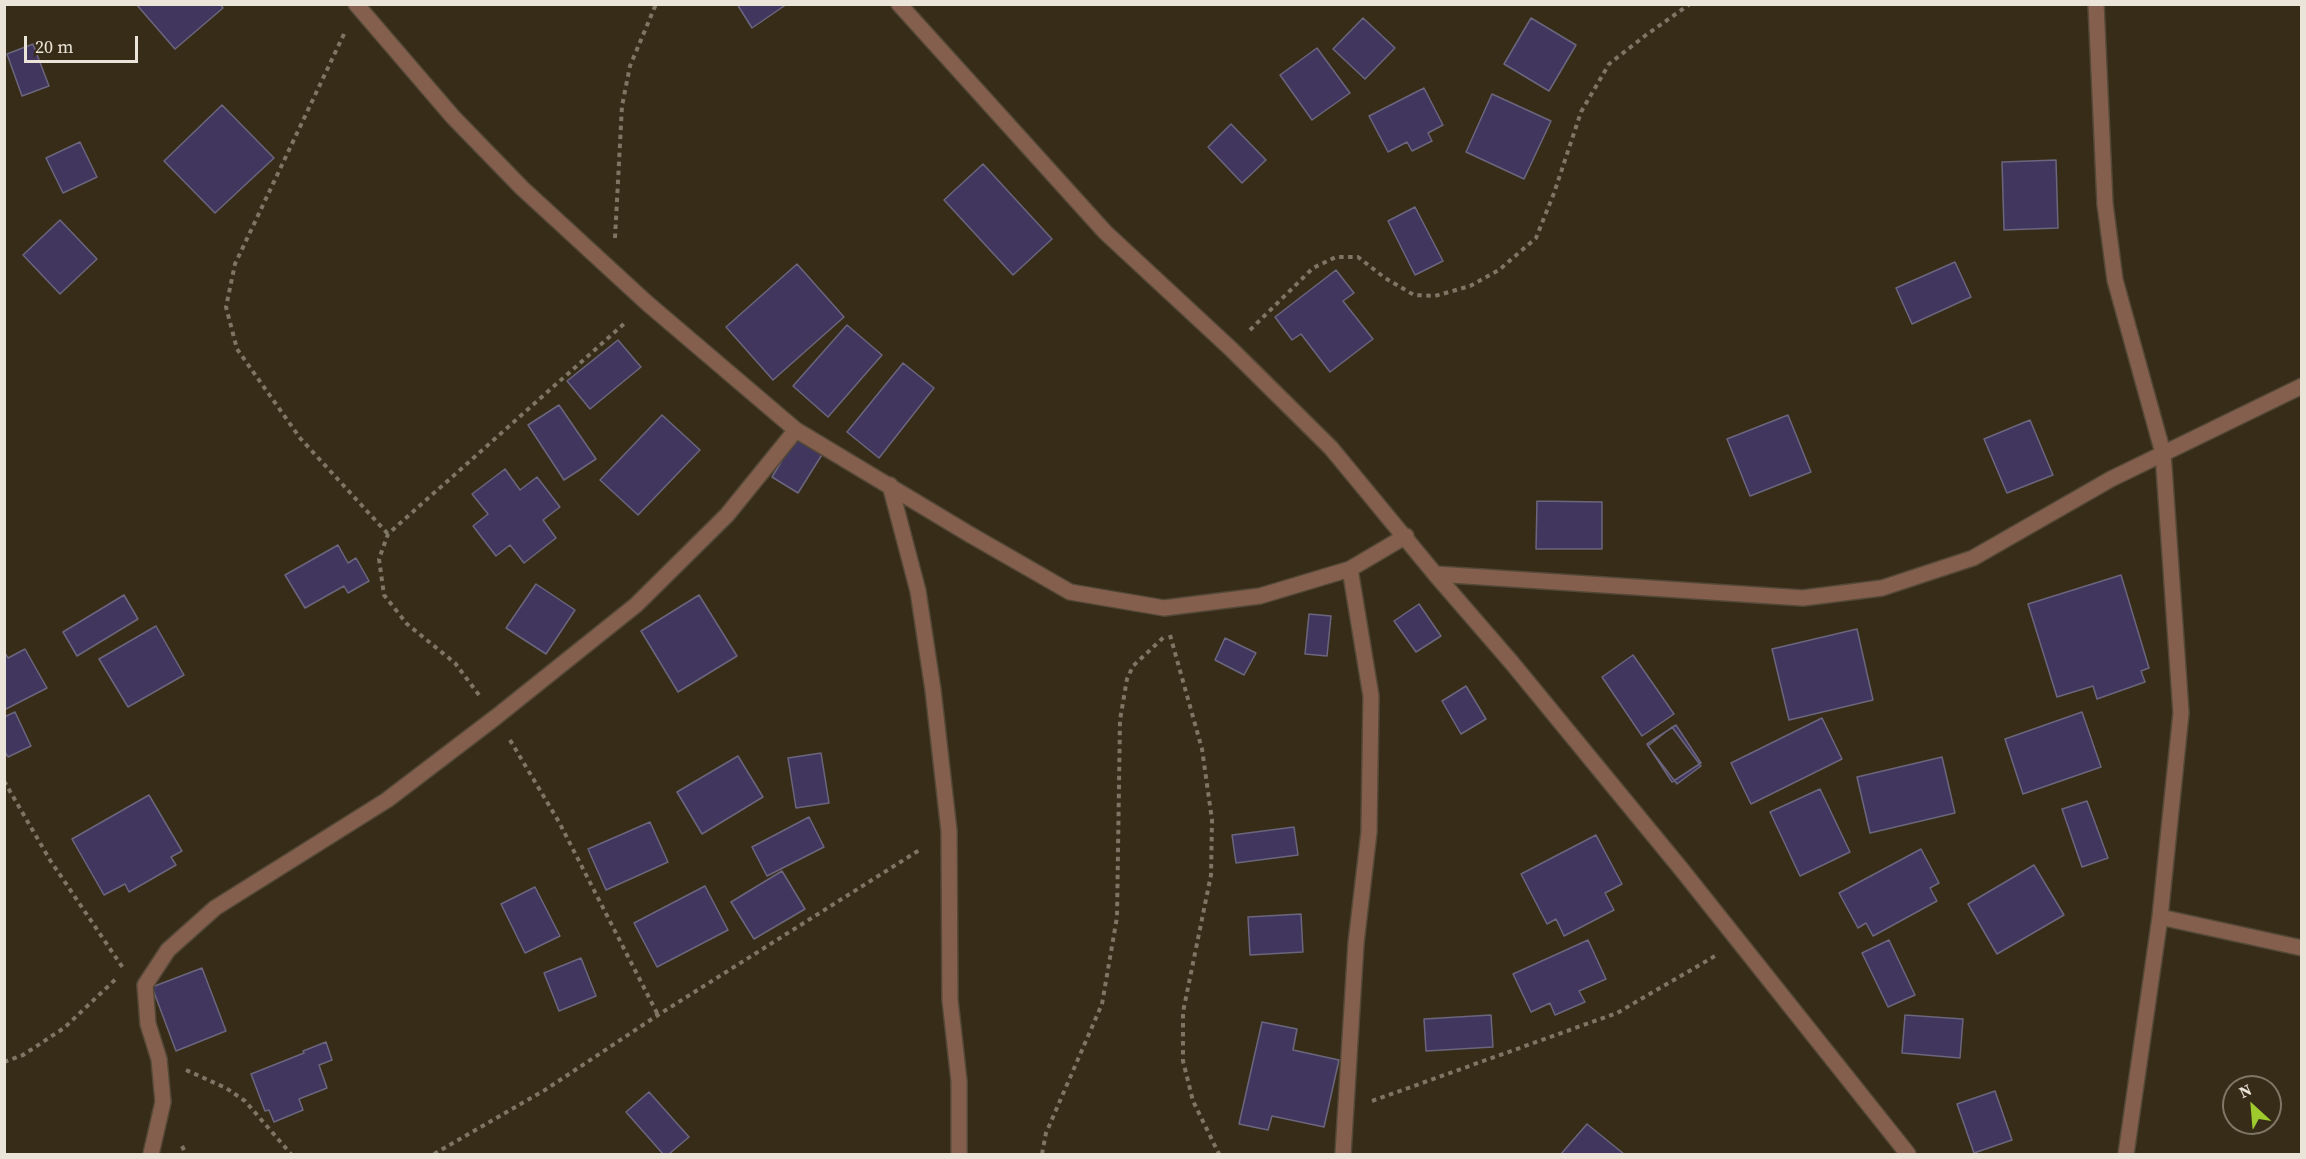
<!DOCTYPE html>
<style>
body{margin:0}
#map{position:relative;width:2306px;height:1159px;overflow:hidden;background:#372c18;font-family:"Source Serif 4",serif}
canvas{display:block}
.frame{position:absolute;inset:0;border:6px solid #ebe4d8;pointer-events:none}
.north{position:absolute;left:2222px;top:1075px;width:60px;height:60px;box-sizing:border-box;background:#372c18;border:2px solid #7f7665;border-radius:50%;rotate:334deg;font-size:16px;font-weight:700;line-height:24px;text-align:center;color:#ebe4d8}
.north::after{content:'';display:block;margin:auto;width:21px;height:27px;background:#9fca2e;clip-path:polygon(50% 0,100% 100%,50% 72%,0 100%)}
.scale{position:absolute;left:24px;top:36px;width:114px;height:27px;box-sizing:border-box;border:3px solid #ebe4d8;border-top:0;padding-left:8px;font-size:18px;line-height:21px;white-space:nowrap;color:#ebe4d8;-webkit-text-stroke:4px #372c18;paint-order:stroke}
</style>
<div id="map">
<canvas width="2306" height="1159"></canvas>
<div class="frame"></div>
<div class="north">N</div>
<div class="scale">20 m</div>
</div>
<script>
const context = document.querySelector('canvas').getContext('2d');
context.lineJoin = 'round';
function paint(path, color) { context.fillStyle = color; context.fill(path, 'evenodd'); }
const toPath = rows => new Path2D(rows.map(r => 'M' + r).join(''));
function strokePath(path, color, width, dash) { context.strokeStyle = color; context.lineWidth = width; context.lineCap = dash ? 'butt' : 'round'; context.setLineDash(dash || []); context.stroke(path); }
const building = toPath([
 [136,4,220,4,223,8,175,49,136,4],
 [737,4,787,4,752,28,737,4],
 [1363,18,1395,48,1365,79,1333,49,1363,18],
 [1531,18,1576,45,1549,91,1504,64,1531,18],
 [33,44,49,86,22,96,7,54,33,44],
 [1317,48,1350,93,1312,120,1280,75,1317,48],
 [1424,88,1443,125,1428,133,1432,141,1412,151,1407,142,1388,152,1369,116,1424,88],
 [1492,94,1551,121,1524,179,1466,152,1492,94],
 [222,105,274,158,215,213,164,161,222,105],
 [1231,124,1266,160,1242,183,1208,147,1231,124],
 [80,142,97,177,63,193,46,158,80,142],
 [2056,160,2058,228,2004,230,2002,162,2056,160],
 [983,164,1052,239,1013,275,944,200,983,164],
 [1415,207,1443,261,1415,275,1388,221,1415,207],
 [60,220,97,259,60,294,23,255,60,220],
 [1955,262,1971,297,1912,324,1896,288,1955,262],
 [797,264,844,317,773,380,726,327,797,264],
 [1336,270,1354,293,1343,301,1373,339,1330,372,1301,334,1292,340,1275,317,1336,270],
 [847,325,882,355,828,417,793,386,847,325],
 [618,340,641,367,590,409,567,381,618,340],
 [903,363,934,388,879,458,847,432,903,363],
 [559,405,596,459,564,480,528,425,559,405],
 [662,415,700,450,638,515,600,480,662,415],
 [1788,415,1811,472,1750,496,1727,439,1788,415],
 [2030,420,2053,475,2007,493,1984,439,2030,420],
 [796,437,823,453,798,493,772,477,796,437],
 [505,469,520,490,537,477,560,507,543,520,556,538,524,563,510,545,496,556,473,526,488,514,472,494,505,469],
 [1537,501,1602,502,1602,549,1536,549,1537,501],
 [338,545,348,563,356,558,369,581,348,593,344,586,305,608,285,575,338,545],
 [2121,575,2149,668,2141,671,2145,682,2097,699,2093,686,2057,697,2028,604,2121,575],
 [536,584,575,610,546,654,506,628,536,584],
 [124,595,138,619,77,656,63,632,124,595],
 [699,595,737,656,678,692,641,631,699,595],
 [1419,604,1441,636,1416,652,1394,621,1419,604],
 [1309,614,1331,616,1327,656,1305,654,1309,614],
 [156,626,184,675,128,707,99,659,156,626],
 [1857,629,1873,700,1789,720,1772,649,1857,629],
 [1225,638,1256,653,1244,675,1215,660,1225,638],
 [25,649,47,688,4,710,4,651,8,658,25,649],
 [1633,655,1674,714,1642,736,1602,677,1633,655],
 [1466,686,1486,719,1461,734,1442,701,1466,686],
 [15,712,31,746,8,757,4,750,4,717,15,712],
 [2082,712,2101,767,2023,794,2005,739,2082,712],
 [1822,718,1842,759,1751,804,1731,763,1822,718],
 [1676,725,1701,763,1672,782,1647,744,1676,725],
 [1672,727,1701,766,1677,784,1648,746,1672,727],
 [821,753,829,803,796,808,788,758,821,753],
 [738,756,763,797,702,834,677,792,738,756],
 [1942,757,1955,813,1870,833,1857,777,1942,757],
 [1820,789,1850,852,1800,876,1770,812,1820,789],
 [149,795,182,851,171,857,176,865,129,892,125,884,104,895,72,839,149,795],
 [2087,801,2108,858,2082,867,2062,809,2087,801],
 [809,817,824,847,767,876,752,847,809,817],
 [650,822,668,862,606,890,588,849,650,822],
 [1294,827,1298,855,1236,863,1232,835,1294,827],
 [1596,835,1622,884,1605,893,1614,910,1564,936,1556,919,1547,924,1521,874,1596,835],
 [1921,849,1939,883,1930,888,1937,901,1873,936,1866,923,1858,928,1839,893,1921,849],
 [2034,865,2064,915,1997,954,1968,904,2034,865],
 [782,871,805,909,754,939,731,902,782,871],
 [705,886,728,930,657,967,634,923,705,886],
 [535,887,560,936,525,953,501,904,535,887],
 [1301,914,1303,952,1250,955,1248,917,1301,914],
 [1588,940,1606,979,1579,991,1585,1002,1555,1015,1550,1003,1531,1012,1513,974,1588,940],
 [1889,940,1915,995,1888,1007,1862,953,1889,940],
 [581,958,596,996,559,1011,544,973,581,958],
 [202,968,226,1031,176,1051,152,987,202,968],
 [1491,1015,1493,1047,1426,1051,1424,1019,1491,1015],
 [1905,1015,1963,1019,1960,1058,1902,1053,1905,1015],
 [1262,1022,1297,1029,1293,1050,1339,1060,1324,1127,1272,1116,1268,1130,1239,1124,1262,1022],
 [326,1042,332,1060,319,1065,327,1088,299,1099,303,1110,274,1122,269,1110,265,1111,251,1074,304,1053,303,1051,326,1042],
 [1995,1091,2012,1140,1974,1153,1957,1104,1995,1091],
 [649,1092,689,1137,669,1154,663,1154,626,1112,649,1092],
 [1587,1124,1624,1154,1561,1154,1587,1124]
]);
const path = toPath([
 [344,34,235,264,226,307,237,349,300,438,388,534],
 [615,238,622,106,630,66,656,4],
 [1250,330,1313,268,1336,257,1358,257,1385,278,1414,295,1435,296,1470,286,1499,270,1536,238,1554,193,1581,112,1609,64,1646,35,1690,4],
 [1170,635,1202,749,1212,820,1211,875,1183,1012,1183,1061,1193,1101,1219,1154],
 [479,695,455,663,407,624,384,595,379,559,388,534,626,322],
 [510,740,559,822,658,1015],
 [4,781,50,860,123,968],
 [4,1062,23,1055,64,1028,118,977],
 [186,1070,226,1088,245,1101,291,1154],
 [1372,1101,1617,1013,1715,956],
 [182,1146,186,1154],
 [434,1154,545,1090,658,1015,921,849],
 [1042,1154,1046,1133,1102,1004,1117,917,1120,720,1127,679,1133,666,1164,637]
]);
const street = toPath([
 [356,4,453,117,522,188,647,303,796,430,969,534,1070,592,1164,608,1260,596,1350,569,1406,536],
 [899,4,1105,232,1231,349,1331,448,1435,574,1512,663,1682,870,1908,1154],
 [2096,4,2105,204,2115,280,2163,453,2181,713,2160,917,2126,1154],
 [890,485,918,591,933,690,949,831,950,1000,959,1081,959,1154],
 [1435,574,1803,598,1882,588,1973,558,2111,479,2302,386],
 [2160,917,2302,948],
 [151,1154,163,1102,159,1059,148,1024,145,985,168,950,215,908,387,800,496,717,636,605,727,515,796,430],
 [1343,1154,1356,943,1369,832,1371,696,1350,569]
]);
paint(building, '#41375e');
strokePath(building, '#6b667d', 1.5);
strokePath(street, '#544937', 18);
strokePath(path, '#7e7564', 4, [4.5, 4.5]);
strokePath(street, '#855f4e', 15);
</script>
